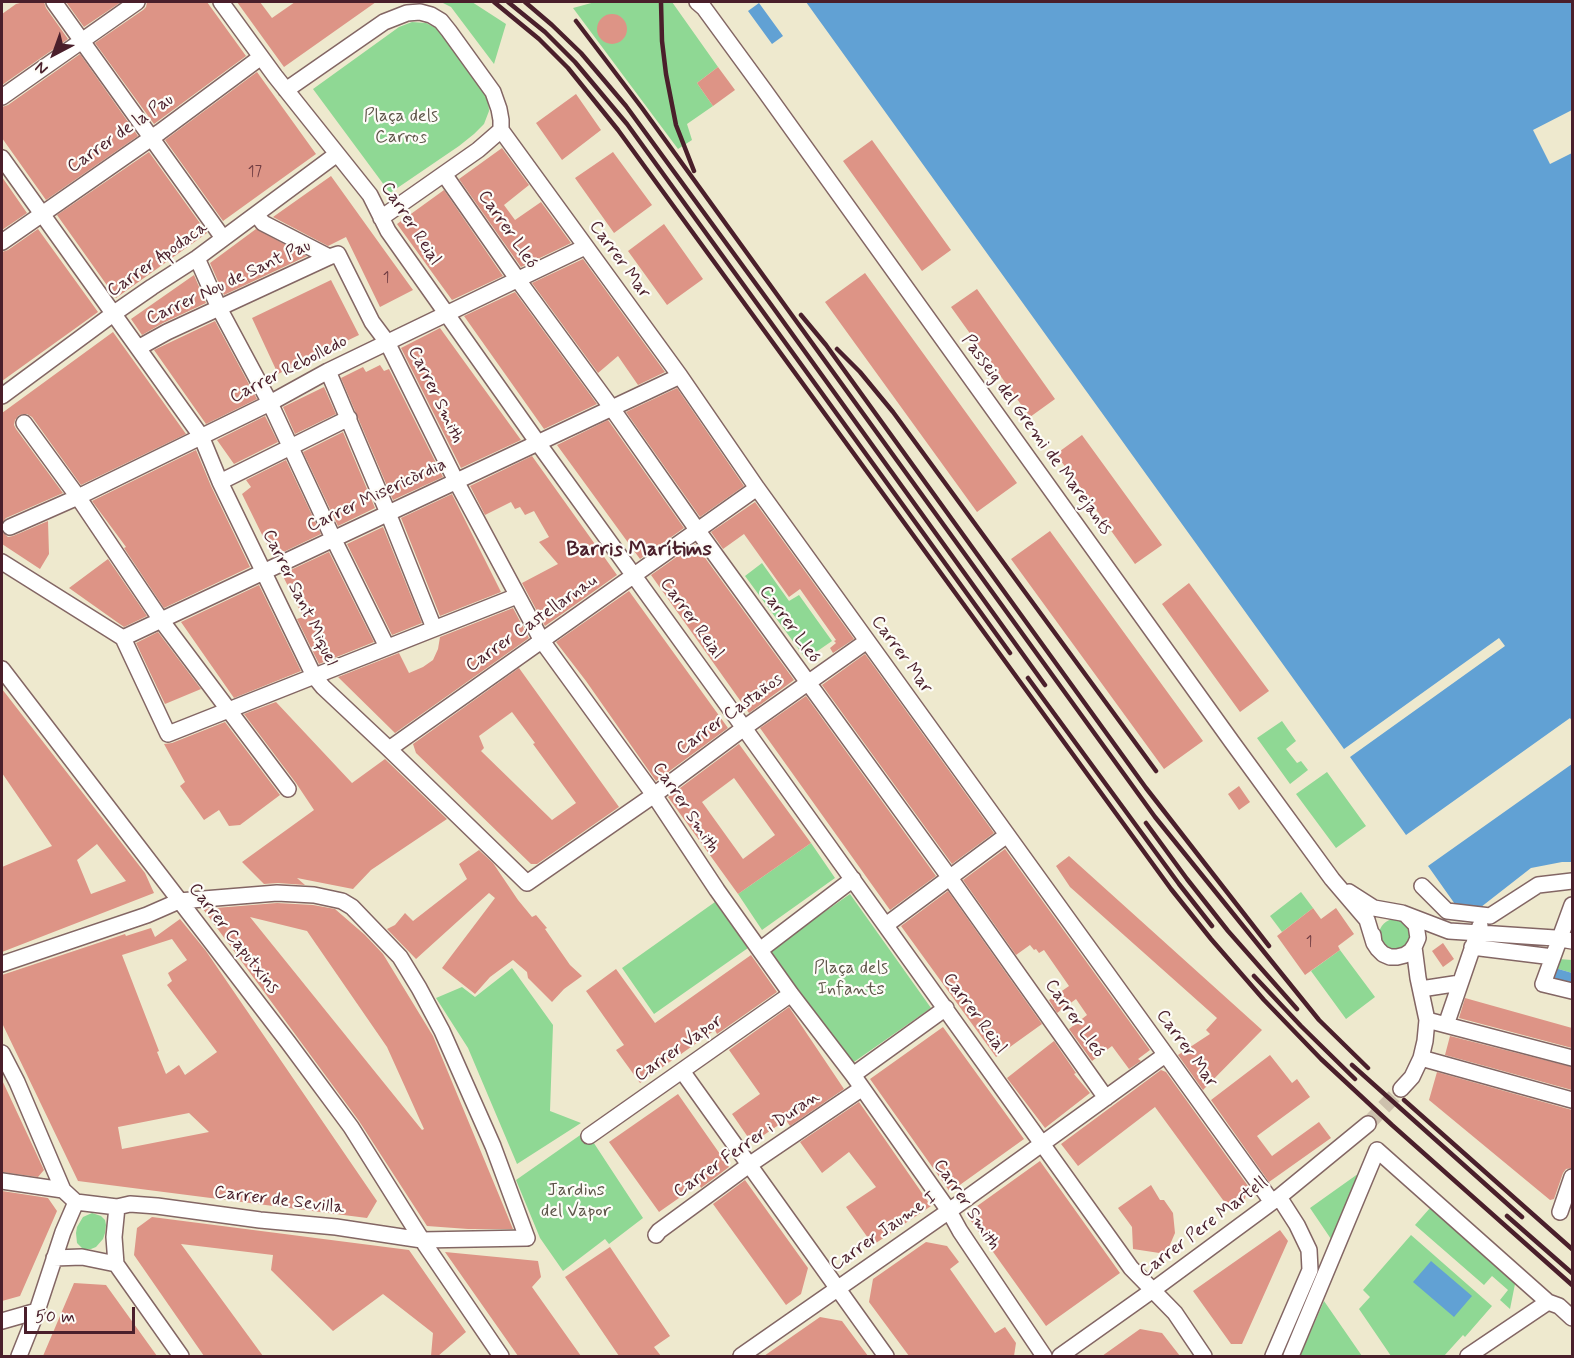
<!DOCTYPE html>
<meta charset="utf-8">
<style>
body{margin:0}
#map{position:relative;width:1574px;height:1358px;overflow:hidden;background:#eee9ce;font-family:Mynerve,sans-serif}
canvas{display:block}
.frame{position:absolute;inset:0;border:3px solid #4a1f2b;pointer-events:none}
.north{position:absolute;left:24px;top:24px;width:60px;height:60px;-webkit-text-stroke:4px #fdfcf7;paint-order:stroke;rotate:221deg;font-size:16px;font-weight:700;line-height:24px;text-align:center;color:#4a1f2b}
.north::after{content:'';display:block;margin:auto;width:21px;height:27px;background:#4a1f2b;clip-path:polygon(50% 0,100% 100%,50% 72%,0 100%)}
.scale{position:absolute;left:24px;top:1307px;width:111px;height:27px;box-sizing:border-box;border:3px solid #4a1f2b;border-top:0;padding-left:8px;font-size:18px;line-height:21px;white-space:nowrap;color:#4a1f2b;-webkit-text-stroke:4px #fdfcf7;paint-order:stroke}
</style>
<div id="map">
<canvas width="1574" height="1358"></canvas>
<div class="frame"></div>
<div class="north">N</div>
<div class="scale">50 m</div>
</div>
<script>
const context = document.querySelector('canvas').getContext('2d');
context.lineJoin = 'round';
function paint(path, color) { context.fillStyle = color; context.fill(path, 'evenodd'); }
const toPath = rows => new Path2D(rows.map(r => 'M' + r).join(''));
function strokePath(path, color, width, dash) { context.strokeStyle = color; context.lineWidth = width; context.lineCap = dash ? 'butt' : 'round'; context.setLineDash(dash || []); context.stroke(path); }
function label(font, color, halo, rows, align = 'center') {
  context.font = font + ' Mynerve,sans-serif'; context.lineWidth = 4.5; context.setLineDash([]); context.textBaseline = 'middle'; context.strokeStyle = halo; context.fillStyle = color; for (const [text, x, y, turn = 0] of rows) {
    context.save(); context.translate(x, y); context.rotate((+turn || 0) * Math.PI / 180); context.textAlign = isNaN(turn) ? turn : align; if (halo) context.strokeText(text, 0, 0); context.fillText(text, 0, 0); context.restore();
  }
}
const green = toPath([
 [441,2,472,2,506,24,494,64,451,7],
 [595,2,672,2,718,67,697,83,713,106,687,124,692,140,678,149,573,8],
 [412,22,426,23,438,29,478,81,488,96,489,111,484,124,474,134,459,146,390,193,313,89,399,27],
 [762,563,789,601,799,595,832,641,806,659,745,576],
 [1282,721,1296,741,1286,749,1297,763,1301,761,1308,770,1290,784,1257,738],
 [1327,772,1366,826,1336,848,1296,794],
 [811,843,835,878,762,930,738,894],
 [1301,892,1313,908,1282,932,1270,916],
 [850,894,931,1008,851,1064,770,950],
 [715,902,748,948,654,1014,622,968],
 '1379 935a16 16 0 1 1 32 0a16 16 0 1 1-32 0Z',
 [1340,950,1375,997,1346,1019,1311,971],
 [1559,959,1572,960,1572,973,1555,968],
 [512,968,553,1025,550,1111,581,1123,517,1164,468,1048,436,998,462,987,475,997],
 [586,1131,643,1218,609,1244,605,1239,563,1271,540,1238,516,1180],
 [1362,1171,1333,1242,1310,1208],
 [1430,1208,1515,1284,1510,1309,1500,1300,1508,1290,1492,1276,1484,1285,1415,1225],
 [92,1213,101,1216,105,1220,106,1225,105,1233,103,1239,96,1247,91,1249,83,1249,77,1243,76,1233,77,1227,83,1217],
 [1411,1235,1492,1306,1465,1337,1463,1335,1444,1356,1391,1356,1359,1309,1370,1297,1363,1290],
 [1324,1301,1362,1356,1300,1356]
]);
const water = toPath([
 [806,2,1572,2,1572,110,1533,130,1550,164,1572,153,1572,721,1570,718,1406,835,1350,757,1505,646,1499,638,1344,749],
 [759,3,783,36,772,44,748,11],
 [1572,764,1572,862,1562,862,1531,868,1481,907,1457,907,1428,866],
 [1555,968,1572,973,1572,988,1549,982],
 [1431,1261,1472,1296,1454,1317,1413,1282]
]);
const building = toPath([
 [24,2,44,2,46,8,68,39,2,85,2,14,16,4],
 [66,2,121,2,84,27],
 [147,2,207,2,246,56,154,124,95,43,143,10,146,7],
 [237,2,260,2,272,18,295,2,376,2,284,67],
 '597 29a15 15 0 1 1 30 0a15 15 0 1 1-30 0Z',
 [80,54,138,136,46,200,2,138,2,107,8,105],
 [718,67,735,90,713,106,697,83],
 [257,72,316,154,223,221,165,140],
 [576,94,601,130,562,160,536,123],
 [872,140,951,250,922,271,843,161],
 [502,148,529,185,504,205,515,220,541,202,571,243,521,267,459,179],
 [149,152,207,233,116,298,57,215],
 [613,152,652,205,614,233,575,178],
 [331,176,387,254,413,290,380,307,346,237,328,246,273,217],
 [2,177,27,213,2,230],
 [444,190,503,276,452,300,397,224],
 [664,224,703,279,667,305,628,251],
 [38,229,98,312,2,381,2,252,8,250],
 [256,229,307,256,224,295,210,263],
 [583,259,625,317,665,372,638,385,618,356,598,373,532,283],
 [865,273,1017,483,977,512,825,302],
 [194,275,206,303,163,323,142,335,131,319],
 [331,280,359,335,278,374,252,318],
 [977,289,1055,399,1030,417,951,307],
 [515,292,597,404,544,429,464,316],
 [215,321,257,399,206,424,154,350],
 [440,328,521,440,461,468,401,348],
 [113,332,186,434,81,485,32,417,27,414,19,415,15,420,14,425,16,429,63,493,6,518,2,523,2,413],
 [380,365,384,371,389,369,443,477,393,500,341,378,363,367,366,372],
 [324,387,336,414,295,434,283,407],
 [677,388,744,486,700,517,626,412],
 [265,416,278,442,234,464,217,440],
 [608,420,684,528,640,559,557,445],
 [343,432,375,508,338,526,303,452],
 [1082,435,1162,545,1135,564,1056,454],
 [196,450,211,486,250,567,164,608,124,548,126,547,92,501],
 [532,456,617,575,545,626,522,583,558,564,539,542,549,537,534,511,525,515,520,507,515,509,511,502,485,515,470,486],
 [286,460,321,534,273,557,242,494,251,487,246,480],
 [452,494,501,592,440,616,401,518],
 [755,502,854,639,833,653,830,648,836,643,834,641,836,640,800,589,789,597,744,534,723,549,711,532],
 [48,521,49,554,40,569,2,544,2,532,8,537,13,536],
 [383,527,422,623,392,635,347,544],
 [1050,531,1203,741,1164,769,1011,559],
 [695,544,794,680,749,713,651,575],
 [329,552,374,642,319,664,297,619,303,617,282,574],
 [108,559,147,616,124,627,69,588],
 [1189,583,1269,691,1240,712,1162,604],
 [259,585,301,671,234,698,181,622],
 [629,591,728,728,656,781,586,681,556,642],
 [513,608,529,638,395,733,338,677,399,653,409,673,423,667,433,660,438,649,440,637],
 [158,632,201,689,165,704,136,643],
 [865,654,994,833,952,864,822,685],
 [519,668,619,807,537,864,531,864,416,753,413,744],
 [512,712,535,743,533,744,576,803,552,820,481,751,484,748,479,736],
 [2,689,145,873,154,893,2,952,2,867,52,846,2,773],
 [97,844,126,881,91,894,77,860],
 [806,696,936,876,890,910,760,728],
 [276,702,352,783,385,759,447,819,371,870,353,889,297,878,305,885,278,883,264,884,242,862,314,810,296,783,244,714],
 [225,722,280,795,240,825,229,826,219,810,204,820,180,786,185,782,164,744,172,743],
 [739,744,811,843,738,894,668,797],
 [734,778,775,835,743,859,702,802],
 [1239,786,1250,802,1239,810,1228,794],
 [1005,849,1150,1050,1138,1059,1141,1061,1129,1069,1112,1046,1092,1061,1069,1029,1087,1015,1076,999,1057,1013,1049,1000,1069,986,1044,950,1039,953,1036,949,1034,950,1030,945,1016,955,963,880],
 [479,850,493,863,518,900,532,917,536,915,547,928,545,929,570,965,582,976,564,989,552,1002,528,978,527,972,513,960,490,977,475,994,442,968,495,898,489,893,416,959,387,929,395,925,405,913,413,921,467,879,459,864],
 [1069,856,1262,1030,1203,1090,1178,1055,1210,1034,1206,1030,1217,1018,1070,887,1056,866],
 [948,891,1042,1024,996,1057,901,926],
 [277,903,313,905,335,909,365,935,383,954,433,1036,513,1229,468,1229,427,1226,359,1121,203,909],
 [250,917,307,931,387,1047,424,1129,422,1130],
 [1313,908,1321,919,1336,908,1354,934,1338,946,1340,950,1305,975,1277,936],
 [180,919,206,951,377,1201,367,1218,78,1181,2,1023,2,975,125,934,126,936,151,928,155,937],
 [172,939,187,960,168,973,172,981,167,985,217,1052,185,1075,179,1065,166,1074,157,1052,159,1051,122,955],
 [189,1113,209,1132,122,1149,118,1127],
 [1443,943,1454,959,1443,967,1432,951],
 [751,955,777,992,717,1034,715,1030,640,1083,616,1050,624,1045,586,991,616,969,655,1023],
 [1465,998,1572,1028,1572,1048,1459,1018],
 [789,1007,844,1089,790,1126,786,1120,752,1143,732,1114,760,1094,729,1050],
 [943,1027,1024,1139,950,1192,870,1079],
 [1450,1036,1572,1067,1572,1090,1445,1055],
 [1054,1041,1076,1073,1074,1074,1090,1093,1045,1128,1007,1078],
 [1270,1055,1292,1083,1297,1079,1310,1097,1257,1136,1272,1156,1319,1122,1331,1138,1269,1182,1211,1100],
 [1161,1070,1166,1072,1248,1186,1245,1199,1231,1211,1155,1107,1078,1166,1061,1144],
 [1437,1072,1572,1110,1572,1168,1566,1169,1563,1173,1554,1199,1550,1200,1429,1100],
 [2,1080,44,1170,38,1177,2,1172],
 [678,1094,729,1167,701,1188,699,1184,659,1212,609,1142],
 [859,1102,931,1206,873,1245,846,1207,876,1187,849,1152,822,1173,800,1142],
 [1040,1161,1120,1273,1046,1326,966,1214],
 [745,1180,808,1268,801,1294,786,1305,713,1204],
 [1151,1185,1160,1200,1164,1200,1173,1213,1175,1233,1166,1254,1133,1249,1132,1227,1118,1208],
 [2,1191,48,1198,57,1211,20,1296,2,1301],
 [152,1217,409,1250,466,1332,438,1356,431,1356,433,1333,383,1294,333,1331,271,1270,273,1255,181,1244,263,1356,204,1356,134,1255,137,1228],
 [1280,1230,1288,1241,1242,1344,1231,1344,1193,1291],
 [926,1242,947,1246,959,1262,950,1269,995,1333,1005,1327,1016,1343,1014,1356,909,1356,869,1302,873,1279],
 [610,1247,670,1336,654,1347,661,1356,619,1356,565,1277],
 [445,1252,538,1261,541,1277,532,1287,581,1356,518,1356],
 [74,1283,106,1285,157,1356,43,1356],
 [820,1317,842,1321,868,1356,764,1356],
 [1140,1329,1162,1333,1180,1356,1102,1356]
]);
const minorTunnel = toPath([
 [1368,1124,1401,1089]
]);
const minor = toPath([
 [54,2,223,238],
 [221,2,275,76,370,195,388,231,538,443,744,728,1116,1247,1131,1268,1175,1313,1204,1356],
 [697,2,704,8,764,90,1232,742,1332,879,1367,920,1374,943],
 [286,90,384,22,407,13,420,12,431,15,441,21,449,31,493,92,499,109,501,120,501,130,478,150,381,218],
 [2,97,137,2],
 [501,130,680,376,757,488,1272,1202],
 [2,158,201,436,220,482,314,676,323,687,389,749,527,883,654,795,744,728,867,641],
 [444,174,518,280,611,407,698,531,950,878,1106,1098],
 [257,215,263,223,329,257],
 [2,242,160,132,261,57],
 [197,258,219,308,270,403,333,538,387,647],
 [138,348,167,332,329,257,338,254,372,322,387,342,456,481,542,641,654,795,717,890,791,994,853,1075,949,1211,960,1231,1044,1356],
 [328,371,388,513,434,628],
 [2,396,113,314,152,287,197,258,337,154],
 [24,423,78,497,161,620,288,789],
 [220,482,349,418],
 [10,527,78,497,270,403,328,371,585,247],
 [2,562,123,638,168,734,517,596],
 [123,638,680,376],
 [2,669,288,1042,351,1127,422,1240,501,1356],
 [389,749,757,488],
 [1422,886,1447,911,1490,916,1538,885,1572,881],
 [1349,892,1374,908,1402,913,1449,931,1555,938,1572,941],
 [1572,905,1543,984,1572,991],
 [886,925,1007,835],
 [1373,935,1374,943,1378,949,1383,954,1390,957,1397,957,1405,955,1411,951,1415,945,1418,938,1416,925,1407,916],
 [1472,947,1553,957],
 [760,950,853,879],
 [2,964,147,915,179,901,277,893,314,895,342,901,352,907,400,957,419,988,442,1031,493,1146,527,1238,422,1240,336,1227,260,1220,157,1206,130,1204,117,1207,76,1202,63,1190,17,1082,2,1053],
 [1421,989,1460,983],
 [1427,1020,1572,1058],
 [1446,1025,1480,926],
 [1421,1058,1572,1100],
 [682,1071,886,1356],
 [853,1075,946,1008],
 [1401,1089,1412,1077,1421,1058,1425,1041,1427,1020,1418,978,1414,947],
 [589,1136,791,994],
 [2,1181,63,1190],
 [1560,1212,1572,1177],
 [656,1235,659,1231,749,1165,861,1089],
 [54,1258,82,1257,116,1264],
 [116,1264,181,1356],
 [116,1264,114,1237,117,1207],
 [2,1321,37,1311],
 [19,1356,37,1311,63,1232,76,1202],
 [741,1356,949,1211,1165,1055],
 [1060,1356,1153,1290,1279,1197,1368,1124],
 [1273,1356,1310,1270,1309,1250,1297,1225,1279,1197],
 [1291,1356,1377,1150,1548,1302],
 [1468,1356,1548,1302,1559,1306,1572,1318]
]);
const rail = toPath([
 [494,2,539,39,568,68,618,130,1171,889,1211,939,1264,1000,1321,1059,1392,1125,1572,1285],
 [508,2,545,32,575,62,627,124,1010,653],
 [525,2,552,25,581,53,626,106,772,306,1045,685],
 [661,2,662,41,666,74,676,125,694,171],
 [576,21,642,108,1155,817,1319,1020,1368,1068],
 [801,315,826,345,1146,788,1269,946],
 [837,349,860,372,893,412,1156,771],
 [1028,678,1179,884,1212,926],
 [1146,823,1187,879,1228,931,1297,1009],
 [1254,976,1301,1026,1355,1079],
 [1352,1065,1522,1217],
 [1404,1100,1572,1249],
 [1507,1216,1572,1273]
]);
const numberNames = [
 ["17",255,173],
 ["1",386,279],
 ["1",1309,943]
];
const parkNames = [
 ["Plaça dels",401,117],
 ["Carros",401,138],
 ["Plaça dels",851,969],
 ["Infants",851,990],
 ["Jardins",576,1191],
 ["del Vapor",576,1212]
];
const streetNames = [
 ["Carrer de la Pau",121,134,-35],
 ["Carrer Reial",410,224,57],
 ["Carrer Lleó",507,230,55],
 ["Carrer Apodaca",158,260,-35],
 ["Carrer Mar",619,260,54],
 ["Carrer Nou de Sant Pau",229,283,-25],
 ["Carrer Rebolledo",289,370,-27],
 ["Carrer Smith",435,395,64],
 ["Passeig del Gremi de Marejants",1036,435,54],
 ["Carrer Misericòrdia",377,496,-25],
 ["Carrer Sant Miquel",299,598,64],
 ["Carrer Reial",691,619,54],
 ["Carrer Castellarnau",532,624,-35],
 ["Carrer Lleó",789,625,54],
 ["Carrer Mar",901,655,54],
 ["Carrer Castaños",730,715,-36],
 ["Carrer Smith",685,808,56],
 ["Carrer Caputxins",233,939,52],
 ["Carrer Reial",974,1014,54],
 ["Carrer Lleó",1074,1019,55],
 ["Carrer Vapor",679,1049,-35],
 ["Carrer Mar",1186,1049,54],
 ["Carrer Ferrer i Duran",747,1145,-35],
 ["Carrer de Sevilla",279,1201,7],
 ["Carrer Smith",966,1205,56],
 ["Carrer Pere Martell",1204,1228,-37],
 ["Carrer Jaume I",884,1232,-35]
];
const quarterNames = [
 ["Barris Marítims",639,551]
];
paint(green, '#8fd894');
paint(water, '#61a1d4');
paint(building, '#dd9486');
strokePath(minorTunnel, '#cdc1ad', 15, [15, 8]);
strokePath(minor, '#836664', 18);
strokePath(minor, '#fff', 15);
strokePath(rail, '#4a1f2b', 4.5);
label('15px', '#6f3c42', null, numberNames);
label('18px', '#5f564a', '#fdfcf7', parkNames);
label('18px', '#4a1f2b', '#fdfcf7', streetNames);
label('bold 21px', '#4a1f2b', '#fdfcf7', quarterNames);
</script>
